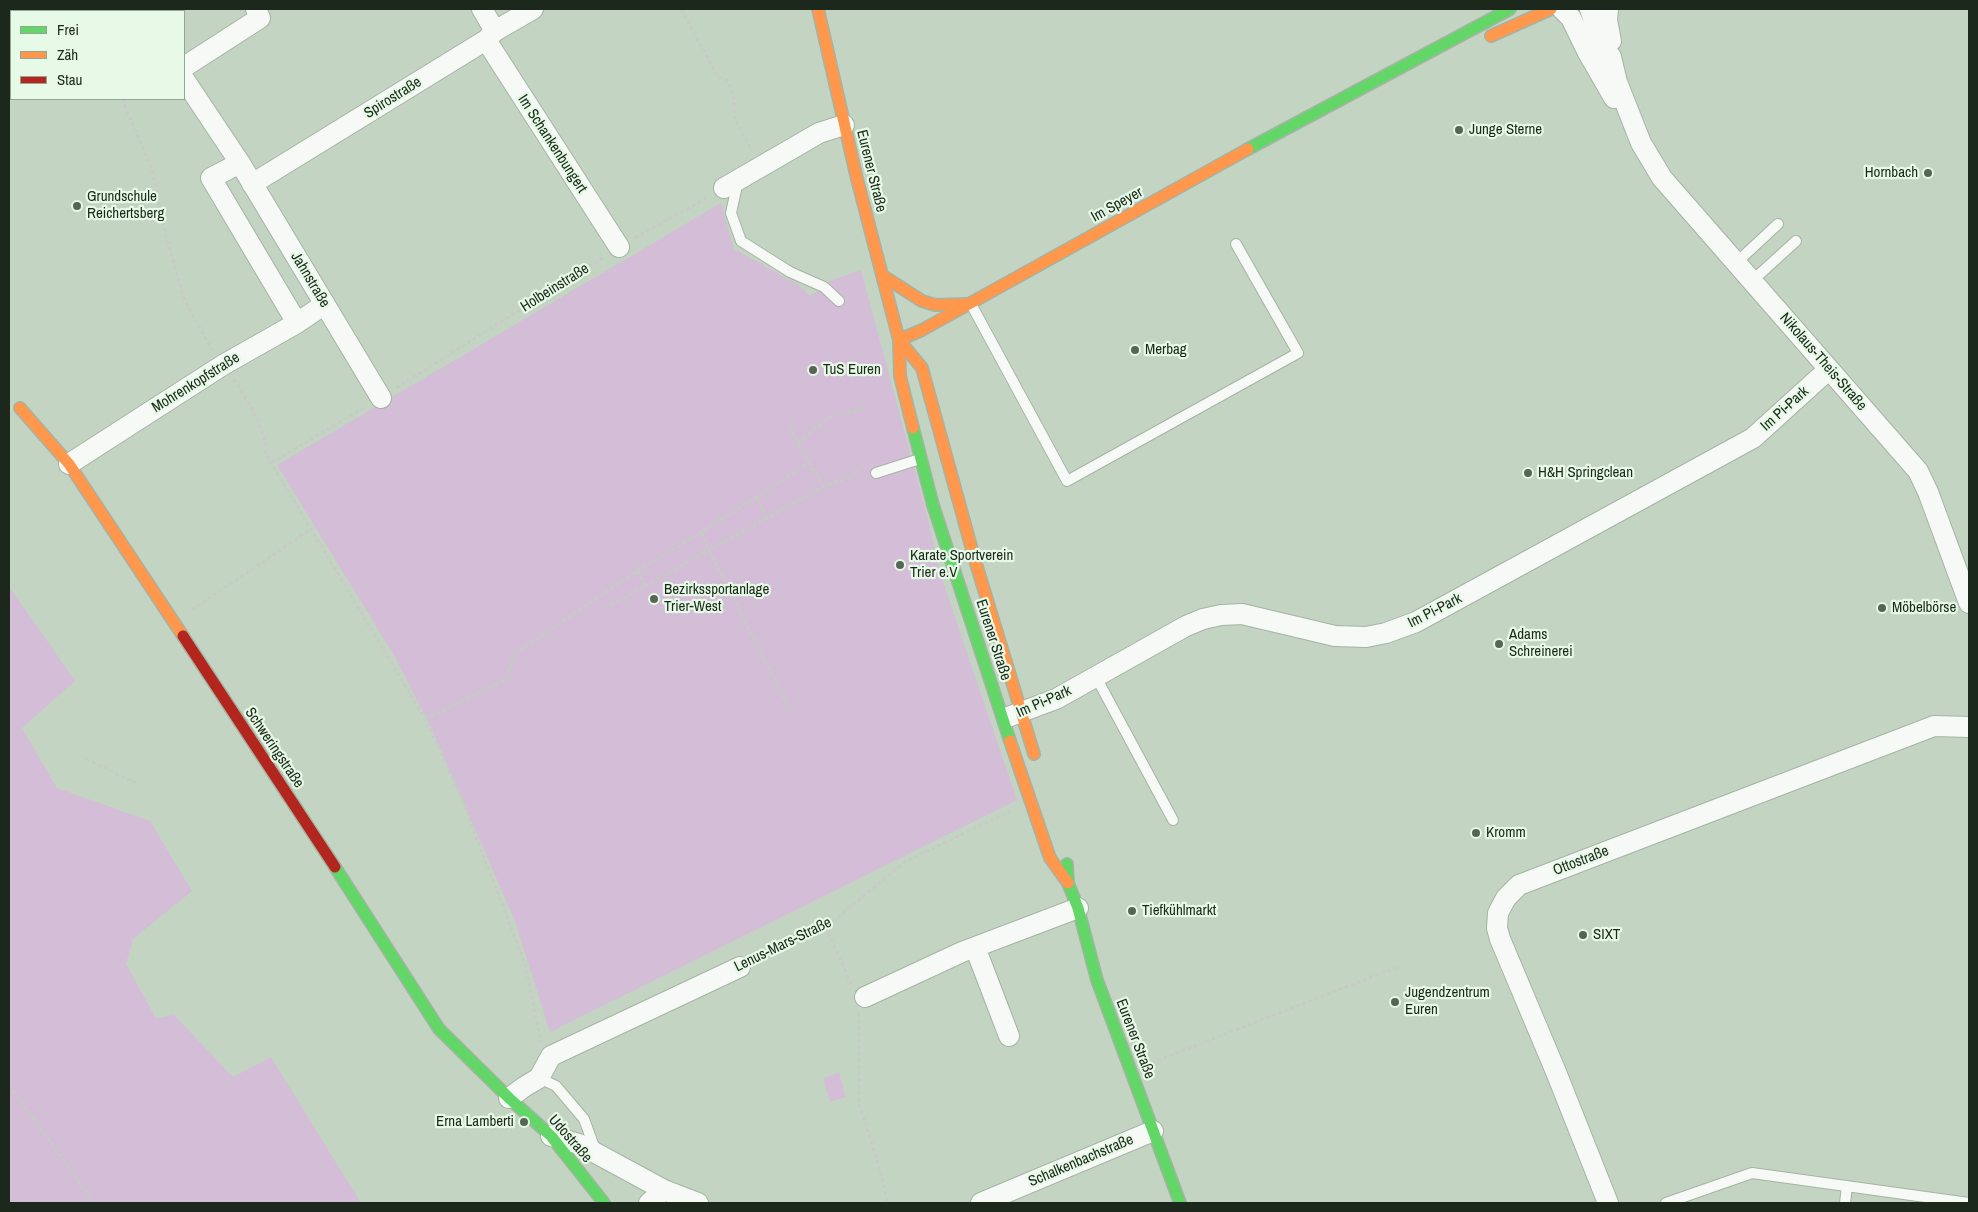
<!DOCTYPE html>
<meta charset="utf-8">
<style>
body{margin:0}
#map{position:relative;width:1978px;height:1212px;overflow:hidden;background:#c3d5c2;font-family:"Archivo Narrow",sans-serif}
canvas{display:block}
.frame{position:absolute;inset:0;border:10px solid #1b281b;pointer-events:none}
.legend{position:absolute;left:10px;top:10px;width:175px;height:90px;box-sizing:border-box;background:#e7f9e7;border:1px solid #95a595;margin:0;padding:6px 9px;list-style:none;font-size:15px;color:#1b281b}
.legend li{display:flex;align-items:center;gap:10px;height:25px}
.legend b{width:25px;border:1px solid #95a595}
</style>
<div id="map">
<canvas width="1978" height="1212"></canvas>
<div class="frame"></div>
<ul class="legend">
<li><b style="height:6px;background:#63d668"></b>Frei</li>
<li><b style="height:6px;background:#ff974d"></b>Zäh</li>
<li><b style="height:6px;background:#b3261e"></b>Stau</li>
</ul>
</div>
<script>
const context = document.querySelector('canvas').getContext('2d');
context.lineJoin = 'round';
function paint(path, color) { context.fillStyle = color; context.fill(path, 'evenodd'); }
const toPath = rows => new Path2D(rows.map(r => 'M' + r).join(''));
function strokePath(path, color, width, dash) { context.strokeStyle = color; context.lineWidth = width; context.lineCap = dash ? 'butt' : 'round'; context.setLineDash(dash || []); context.stroke(path); }
function label(font, color, halo, rows, align = 'center') {
  context.font = font + ' "Archivo Narrow",sans-serif'; context.lineWidth = 4.5; context.setLineDash([]); context.textBaseline = 'middle'; context.strokeStyle = halo; context.fillStyle = color; for (const [text, x, y, turn = 0] of rows) {
    context.save(); context.translate(x, y); context.rotate((+turn || 0) * Math.PI / 180); context.textAlign = isNaN(turn) ? turn : align; if (halo) context.strokeText(text, 0, 0); context.fillText(text, 0, 0); context.restore();
  }
}
const green = toPath([
 [721,203,734,249,799,285,810,296,824,287,829,281,861,270,929,523,939,570,1017,800,550,1032,514,919,430,725,392,652,277,465],
 [9,586,75,681,22,728,57,788,150,821,192,891,133,939,126,964,156,1018,174,1015,233,1077,271,1057,361,1203,9,1203],
 [839,1073,846,1097,830,1102,823,1078]
]);
const path = toPath([
 [681,9,718,77,727,80,734,96,735,119,752,151],
 [125,99,123,102,151,167,167,240,184,299,212,350],
 [635,238,708,197],
 [234,379,257,418,265,441,265,453,424,717,459,792,525,964,541,1042],
 [396,388,604,257],
 [789,427,809,463],
 [798,443,828,418,866,407],
 [271,463,365,407],
 [757,497,767,518],
 [702,532,709,550,790,710],
 [637,571,645,586],
 [611,605,824,486],
 [192,610,311,529],
 [424,717,436,714,507,679,514,654,637,571,716,523,809,463,824,486,852,477,863,466],
 [86,759,136,783],
 [826,927,852,986],
 [757,959,826,927,906,861,1011,811],
 [859,1013,859,1103,881,1173,888,1203],
 [1151,1063,1400,966],
 [9,1085,95,1203]
]);
const lane = toPath([
 [738,181,731,213,741,241,790,272,824,287,839,301],
 [1736,263,1778,224],
 [1752,281,1796,241],
 [971,304,1067,481,1298,353,1236,244],
 [876,473,920,459],
 [1096,677,1173,820],
 [539,1078,556,1086,584,1119,596,1152],
 [1666,1203,1752,1173,1969,1203],
 [1845,1203,1847,1186]
]);
const street = toPath([
 [90,9,91,11],
 [482,9,495,31],
 [1562,9,1571,18,1587,51,1614,98],
 [1590,9,1604,48,1611,57,1617,82,1641,143,1662,178,1918,471,1928,492,1969,603],
 [1608,9,1607,20,1611,41],
 [486,40,619,247],
 [184,67,260,18,256,9],
 [184,79,240,163,381,398],
 [240,163,211,178,297,323],
 [252,184,486,40,495,31,533,9],
 [724,188,819,133,844,125],
 [69,464,223,365,297,323,325,304],
 [1008,717,1056,699,1186,626,1203,619,1221,615,1242,614,1335,636,1366,637,1386,633,1416,622,1753,438,1828,370],
 [975,947,1009,1036],
 [865,997,962,952,1078,908],
 [509,1098,524,1087,539,1078,551,1056,740,967],
 [551,1136,579,1144,664,1190],
 [649,1203,664,1190,698,1203],
 [981,1203,1153,1131],
 [1608,1203,1556,1072,1500,939,1497,928,1498,913,1506,898,1519,885,1934,726,1969,727]
]);
const fast = toPath([
 [1248,149,1510,9],
 [913,428,933,505,1010,741],
 [1067,864,1068,883,1078,908,1097,980,1180,1203],
 [335,867,439,1029,509,1098,551,1136,604,1203]
]);
const slow = toPath([
 [818,9,857,179,899,340,900,376,913,428],
 [1491,36,1551,9],
 [883,276,922,301,935,305,966,304],
 [899,340,922,368,974,557,1034,754],
 [899,340,922,330,1248,149],
 [20,408,69,464,183,636],
 [1010,741,1050,858,1068,883]
]);
const jam = toPath([
 [183,636,335,867]
]);
const markers = [
 [1459,130,5,"#566555"],
 [1928,173,5,"#566555"],
 [77,206,5,"#566555"],
 [1135,350,5,"#566555"],
 [813,370,5,"#566555"],
 [1528,473,5,"#566555"],
 [900,565,5,"#566555"],
 [654,599,5,"#566555"],
 [1882,608,5,"#566555"],
 [1499,644,5,"#566555"],
 [1476,833,5,"#566555"],
 [1132,911,5,"#566555"],
 [1583,935,5,"#566555"],
 [1395,1002,5,"#566555"],
 [524,1122,5,"#566555"]
];
const streetNames = [
 ["Spirostraße",393,98,-32],
 ["Im Schankenbungert",552,144,57],
 ["Eurener Straße",871,171,76],
 ["Im Speyer",1117,205,-29],
 ["Jahnstraße",310,280,59],
 ["Holbeinstraße",555,288,-32],
 ["Nikolaus-Theis-Straße",1823,362,49],
 ["Mohrenkopfstraße",196,383,-32],
 ["Im Pi-Park",1785,409,-42],
 ["Im Pi-Park",1435,611,-27],
 ["Eurener Straße",993,640,72],
 ["Im Pi-Park",1044,702,-24],
 ["Schweringstraße",274,748,56],
 ["Ottostraße",1581,861,-21],
 ["Lenus-Mars-Straße",783,945,-26],
 ["Eurener Straße",1135,1039,69],
 ["Udostraße",570,1139,49],
 ["Schalkenbachstraße",1081,1161,-23]
];
const poiNames = [
 ["Junge Sterne",1469,130],
 ["Hornbach",1918,173,"right"],
 ["Grundschule",87,197],
 ["Reichertsberg",87,214],
 ["Merbag",1145,350],
 ["TuS Euren",823,370],
 ["H&H Springclean",1538,473],
 ["Karate Sportverein",910,556],
 ["Trier e.V",910,573],
 ["Bezirkssportanlage",664,590],
 ["Trier-West",664,607],
 ["Möbelbörse",1892,608],
 ["Adams",1509,635],
 ["Schreinerei",1509,652],
 ["Kromm",1486,833],
 ["Tiefkühlmarkt",1142,911],
 ["SIXT",1593,935],
 ["Jugendzentrum",1405,993],
 ["Euren",1405,1010],
 ["Erna Lamberti",514,1122,"right"]
];
paint(green, '#d4bdd6');
strokePath(lane, '#a5b3a4', 12);
strokePath(street, '#a5b3a4', 22);
strokePath(fast, '#a5b3a4', 14);
strokePath(slow, '#a5b3a4', 14);
strokePath(jam, '#a5b3a4', 14);
strokePath(path, '#c6ccc5', 3, [4, 2.5]);
strokePath(lane, '#f6f9f6', 10);
strokePath(street, '#f6f9f6', 20);
strokePath(fast, '#63d668', 11);
strokePath(slow, '#ff974d', 11);
strokePath(jam, '#b3261e', 11);
for (const [x, y, r, color] of markers) { const dot = new Path2D(); dot.arc(x, y, r, 0, 2 * Math.PI); context.fillStyle = color; context.fill(dot); strokePath(dot, '#e7f9e7', 2); }
label('15px', '#1b281b', '#e7f9e7', streetNames);
label('15px', '#1b281b', '#e7f9e7', poiNames, 'left');
</script>
